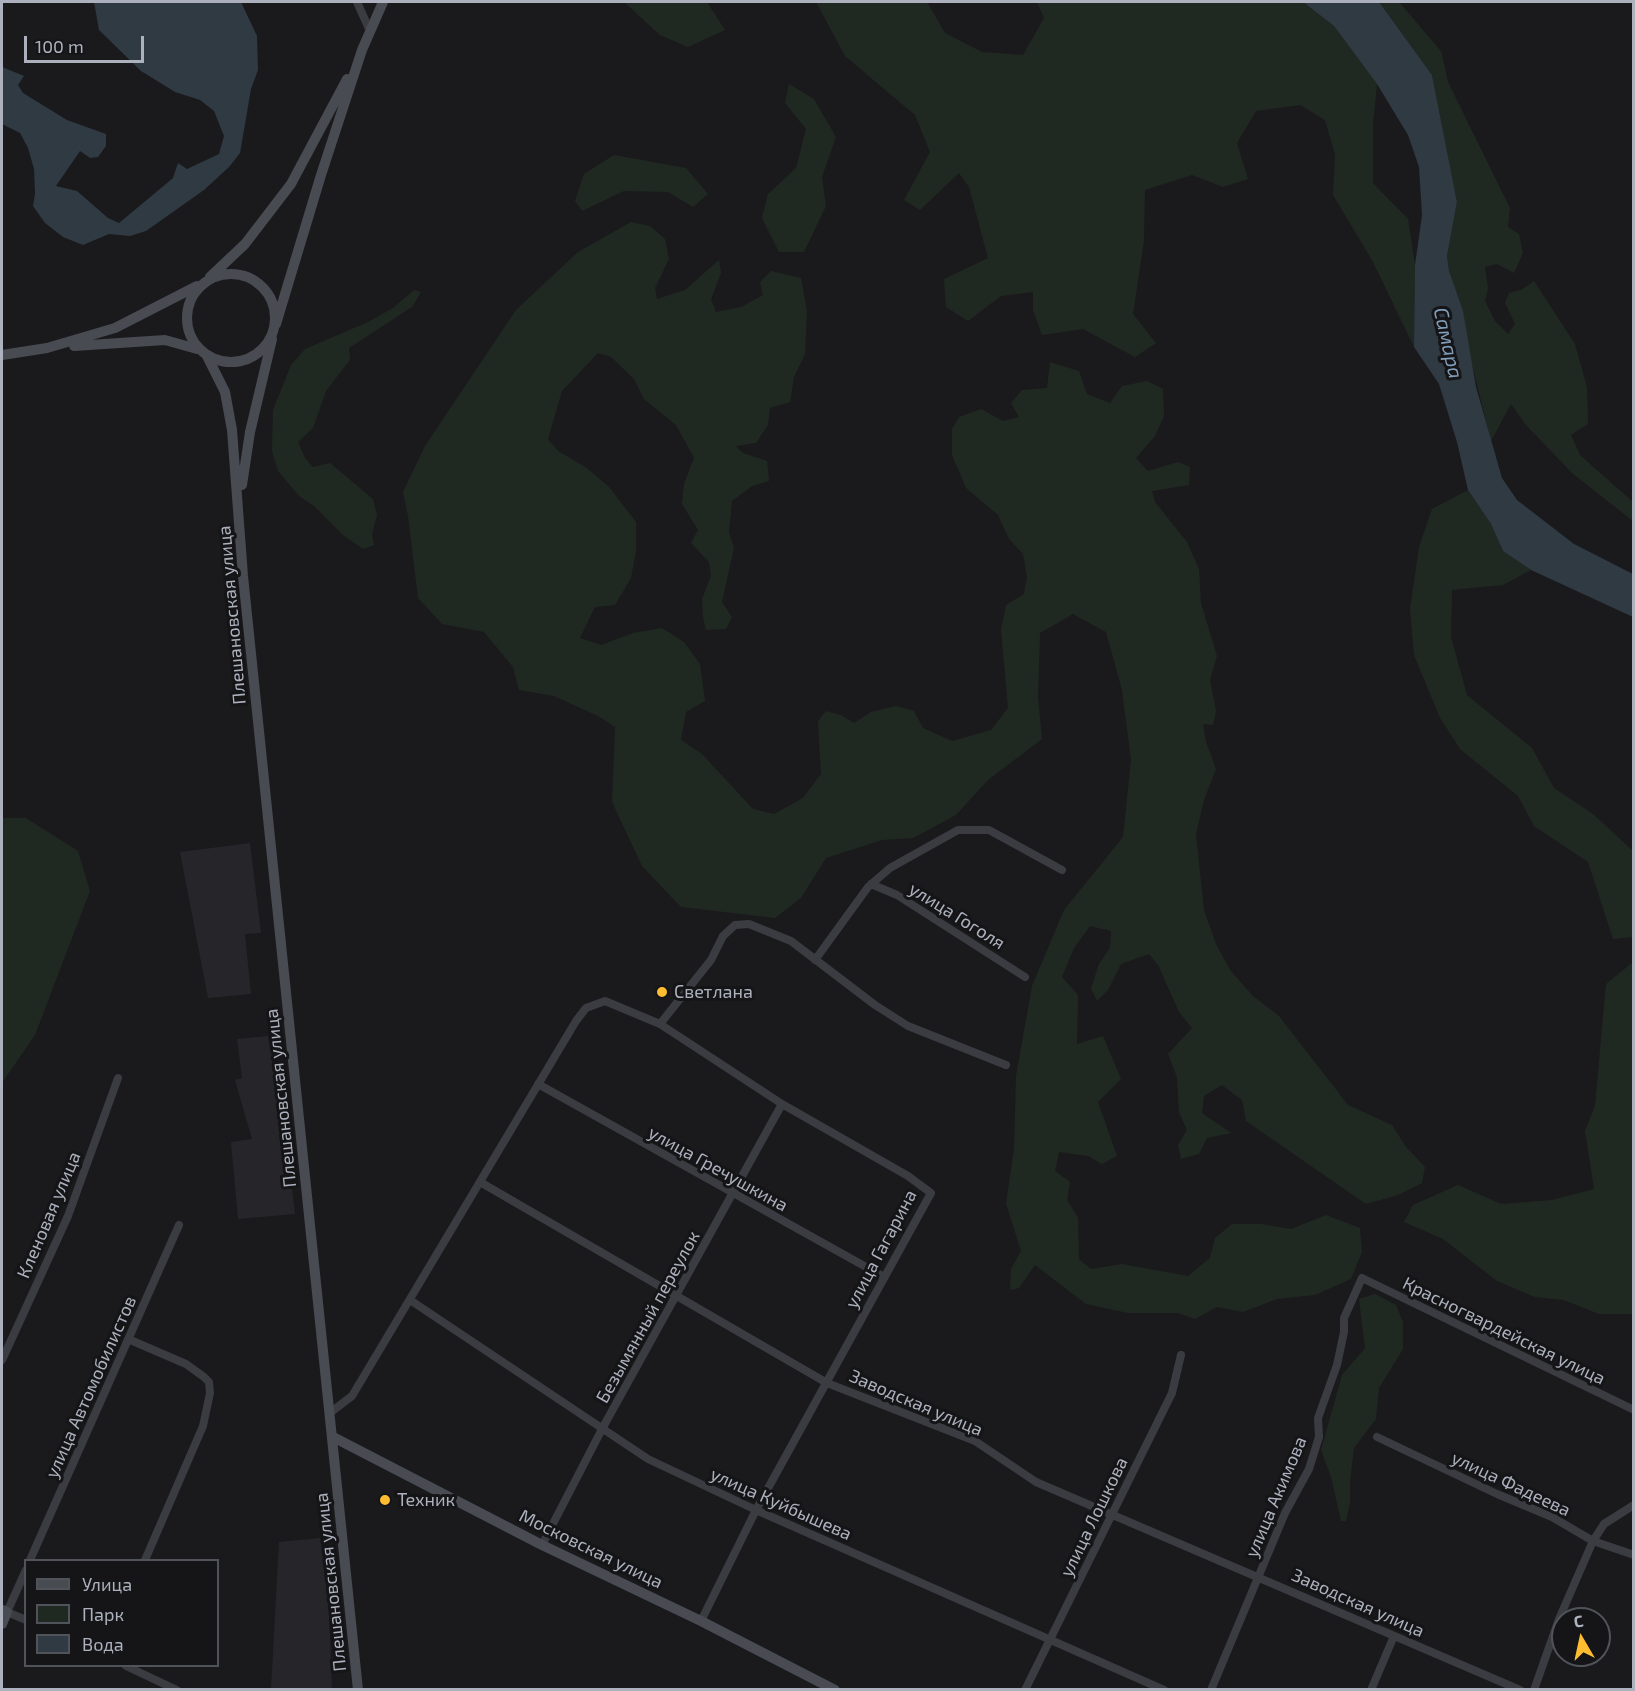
<!DOCTYPE html>
<meta charset="utf-8">
<style>
body{margin:0}
#map{position:relative;width:1635px;height:1691px;overflow:hidden;background:#1a1a1d;font-family:"Exo 2",sans-serif}
canvas{display:block}
.frame{position:absolute;inset:0;border:3px solid #acb1bd;pointer-events:none}
.legend{position:absolute;left:24px;top:1559px;width:195px;height:108px;box-sizing:border-box;background:#151518;border:2px solid #51535a;margin:0;padding:8px 10px;list-style:none;font-size:18px;color:#acb1bd}
.legend li{display:flex;align-items:center;gap:12px;height:30px}
.legend b{width:30px;border:2px solid #51535a}
.north{position:absolute;left:1551px;top:1607px;width:60px;height:60px;box-sizing:border-box;background:#151518;border:2px solid #51535a;border-radius:50%;rotate:351deg;font-size:16px;font-weight:700;line-height:24px;text-align:center;color:#acb1bd}
.north::after{content:'';display:block;margin:auto;width:21px;height:27px;background:#ffbc30;clip-path:polygon(50% 0,100% 100%,50% 72%,0 100%)}
.scale{position:absolute;left:24px;top:36px;width:120px;height:27px;box-sizing:border-box;border:3px solid #acb1bd;border-top:0;padding-left:8px;font-size:18px;line-height:21px;white-space:nowrap;color:#acb1bd;-webkit-text-stroke:4px #151518;paint-order:stroke}
</style>
<div id="map">
<canvas width="1635" height="1691"></canvas>
<div class="frame"></div>
<ul class="legend">
<li><b style="height:8px;background:#494b53"></b>Улица</li>
<li><b style="height:16px;background:#202921"></b>Парк</li>
<li><b style="height:16px;background:#2f3a43"></b>Вода</li>
</ul>
<div class="north">С</div>
<div class="scale">100 m</div>
</div>
<script>
const context = document.querySelector('canvas').getContext('2d');
context.lineJoin = 'round';
function paint(path, color) { context.fillStyle = color; context.fill(path, 'evenodd'); }
const toPath = rows => new Path2D(rows.map(r => 'M' + r).join(''));
function strokePath(path, color, width, dash) { context.strokeStyle = color; context.lineWidth = width; context.lineCap = dash ? 'butt' : 'round'; context.setLineDash(dash || []); context.stroke(path); }
function label(font, color, halo, rows, align = 'center') {
  context.font = font + ' "Exo 2",sans-serif'; context.lineWidth = 6; context.setLineDash([]); context.textBaseline = 'middle'; context.strokeStyle = halo; context.fillStyle = color; for (const [text, x, y, turn = 0] of rows) {
    context.save(); context.translate(x, y); context.rotate((+turn || 0) * Math.PI / 180); context.textAlign = isNaN(turn) ? turn : align; if (halo) context.strokeText(text, 0, 0); context.fillText(text, 0, 0); context.restore();
  }
}
const built = toPath([
 [250,843,261,933,245,934,251,994,208,998,180,852],
 [268,1036,270,1049,276,1055,295,1214,238,1219,231,1142,252,1139,235,1080,242,1078,237,1039],
 [320,1538,329,1610,332,1689,271,1689,279,1542]
]);
const green = toPath([
 [624,2,707,2,725,30,688,47,660,35],
 [816,2,927,2,945,33,982,52,1023,55,1044,18,1037,2,1303,2,1334,26,1377,84,1373,124,1373,183,1408,219,1415,265,1414,347,1373,262,1333,195,1335,155,1325,120,1300,105,1256,111,1237,143,1248,179,1223,187,1192,175,1145,190,1144,241,1133,314,1156,343,1135,357,1083,329,1042,335,1033,310,1033,292,1001,296,968,321,946,307,944,279,988,258,969,187,959,173,920,210,904,200,930,152,915,115,845,56],
 [1379,2,1399,2,1441,51,1448,82,1510,208,1508,227,1519,234,1523,253,1514,273,1497,264,1485,267,1488,288,1485,301,1495,321,1508,334,1515,324,1505,303,1509,293,1521,290,1534,281,1575,344,1587,387,1588,424,1571,435,1580,455,1633,502,1633,521,1572,473,1526,425,1511,404,1491,441,1449,271,1447,256,1457,202,1432,75],
 [789,84,814,99,836,137,822,177,826,206,804,252,779,252,762,218,768,194,796,168,806,129,785,103],
 [614,155,686,168,708,194,693,207,668,192,624,191,582,211,575,201,584,174],
 [631,222,650,226,665,239,669,259,655,288,657,299,685,290,719,260,721,273,711,299,716,312,741,307,763,295,760,282,771,271,801,278,807,311,805,354,794,377,790,402,770,408,768,425,756,443,736,446,743,453,767,461,769,481,752,486,732,501,729,532,734,548,722,602,732,617,726,629,706,630,703,617,702,599,711,576,709,562,691,543,698,530,682,504,684,484,694,458,676,425,644,399,634,379,611,357,598,353,562,391,548,439,558,451,587,468,609,487,636,522,636,551,631,578,615,605,595,607,580,638,601,645,633,633,662,628,684,642,700,664,705,701,686,712,681,740,702,754,753,809,774,814,803,798,821,774,818,721,826,711,841,715,854,723,871,712,896,706,914,711,923,728,952,741,991,730,1008,708,1001,629,1006,605,1024,594,1027,577,1023,554,1009,539,998,515,966,488,952,455,952,429,959,417,981,409,1003,421,1019,417,1011,403,1022,390,1047,388,1050,362,1079,371,1087,394,1110,403,1122,386,1147,381,1163,389,1164,416,1155,436,1136,458,1148,471,1178,462,1190,467,1189,485,1152,491,1155,502,1187,542,1199,569,1201,603,1217,656,1210,680,1216,711,1213,725,1203,724,1206,742,1216,769,1204,800,1196,834,1204,910,1216,944,1230,970,1253,996,1279,1016,1348,1105,1392,1125,1406,1147,1425,1167,1422,1183,1398,1195,1366,1204,1246,1121,1242,1100,1222,1085,1204,1096,1202,1113,1231,1133,1207,1138,1199,1154,1181,1159,1178,1145,1187,1130,1179,1112,1177,1077,1168,1054,1192,1028,1179,1012,1158,965,1149,954,1121,964,1108,990,1097,1001,1091,988,1099,964,1110,948,1111,931,1090,926,1074,948,1062,977,1078,995,1077,1044,1103,1036,1121,1079,1098,1102,1117,1156,1102,1164,1088,1156,1059,1152,1055,1171,1070,1182,1067,1200,1078,1218,1079,1259,1091,1269,1122,1264,1188,1276,1210,1258,1215,1238,1232,1224,1261,1224,1291,1229,1326,1215,1360,1228,1362,1252,1351,1279,1315,1295,1277,1299,1243,1312,1217,1307,1195,1319,1178,1313,1128,1313,1086,1304,1035,1265,1019,1288,1010,1290,1011,1269,1021,1251,1006,1204,1014,1149,1016,1076,1032,986,1064,910,1123,837,1131,760,1122,690,1106,632,1073,614,1040,633,1038,697,1042,739,988,780,956,815,913,838,882,840,826,858,801,898,775,918,681,907,642,866,612,802,615,727,598,716,554,696,519,690,513,667,484,632,442,624,418,598,408,516,403,492,425,446,516,310,578,252],
 [414,290,421,292,412,307,349,348,350,360,326,391,313,428,298,442,305,458,313,467,330,463,373,499,377,515,372,534,374,545,363,549,343,535,314,506,299,496,278,471,272,451,273,410,291,365,305,349,368,322,393,308],
 [1468,490,1491,524,1503,551,1531,570,1503,585,1452,590,1451,637,1467,695,1532,748,1554,788,1593,814,1632,850,1633,937,1613,939,1588,862,1534,826,1518,796,1460,749,1440,718,1414,655,1410,609,1419,547,1432,509],
 [2,818,26,818,78,851,90,891,35,1035,2,1083],
 [1633,962,1633,1314,1599,1314,1564,1300,1535,1297,1497,1281,1443,1239,1404,1222,1413,1205,1458,1185,1501,1204,1552,1200,1594,1189,1585,1131,1595,1106,1606,984],
 [1375,1294,1396,1305,1403,1322,1403,1349,1379,1388,1376,1419,1354,1448,1350,1482,1350,1502,1346,1521,1341,1521,1331,1477,1321,1450,1342,1375,1365,1348,1359,1299]
]);
const water = toPath([
 [94,2,241,2,257,36,258,70,251,89,240,153,229,167,204,190,146,231,130,236,109,234,83,245,63,237,45,223,33,206,35,194,34,169,28,148,20,133,2,124,2,67,24,76,18,85,23,93,67,120,106,134,106,146,98,157,90,158,80,151,56,186,77,191,108,218,119,223,173,178,178,163,187,169,219,154,224,136,214,111,200,100,175,92,141,71,99,30],
 [1303,2,1379,2,1432,75,1457,202,1447,256,1449,271,1463,311,1476,387,1502,478,1517,500,1574,544,1633,574,1633,617,1531,570,1503,551,1491,524,1468,490,1457,442,1439,384,1414,347,1415,265,1422,215,1419,167,1408,135,1377,84,1334,26]
]);
const street = toPath([
 [357,2,370,31],
 [871,884,897,895,1025,977],
 [815,960,868,887,890,868,958,830,989,830,1062,870],
 [660,1024,711,960,723,936,735,925,749,924,791,941,875,1005,908,1026,1006,1065],
 [538,1084,884,1277],
 [480,1182,827,1383,975,1441,1036,1482,1520,1690],
 [410,1300,648,1459,756,1510,1164,1690],
 [128,1339,186,1364,204,1377,209,1382,210,1393,203,1426,145,1560],
 [2,1360,68,1216,118,1078],
 [331,1412,352,1396,576,1021,586,1008,605,1001,660,1024,782,1104,908,1176,931,1193,756,1510,701,1621],
 [1377,1437,1497,1494,1552,1517,1593,1541,1634,1555],
 [542,1545,602,1429,782,1104],
 [30,1560,179,1225],
 [26,1570,7,1612,26,1620],
 [126,1666,177,1690],
 [1025,1690,1172,1393,1181,1355],
 [1211,1690,1285,1513,1309,1469,1319,1437,1318,1418,1337,1365,1344,1332,1344,1318,1362,1278,1634,1410],
 [1371,1690,1394,1636],
 [1534,1690,1559,1619,1593,1541,1604,1524,1634,1505]
]);
const secondary = toPath([
 '187 318a44 44 0 1 1 88 0a44 44 0 1 1-88 0Z',
 [210,277,245,244,291,184,347,79],
 [276,324,321,175,362,50,383,2],
 [74,346,165,340,197,349],
 [2,355,47,348,115,328,197,286],
 [207,356,225,392,232,430,243,576,358,1690],
 [242,485,250,432,272,339],
 [333,1437,542,1545,701,1621,835,1690],
 [2,1610,7,1612,2,1624]
]);
const markers = [
 [662,992,6,"#ffbc30"],
 [385,1500,6,"#ffbc30"]
];
const streetNames = [
 ["Плешановская улица",232,615,-95],
 ["улица Гоголя",957,916,32],
 ["Плешановская улица",281,1098,-96],
 ["улица Гречушкина",718,1169,29],
 ["Кленовая улица",49,1215,-67],
 ["улица Гагарина",881,1249,-62],
 ["Безымянный переулок",648,1317,-61],
 ["Красногвардейская улица",1504,1331,26],
 ["улица Автомобилистов",91,1387,-66],
 ["Заводская улица",916,1403,23],
 ["улица Фадеева",1511,1484,25],
 ["улица Акимова",1276,1497,-67],
 ["улица Куйбышева",781,1504,24],
 ["улица Лошкова",1094,1517,-64],
 ["Московская улица",591,1549,26],
 ["Плешановская улица",331,1582,-96],
 ["Заводская улица",1358,1603,24]
];
const poiNames = [
 ["Светлана",674,992],
 ["Техник",397,1500]
];
const waterNames = [
 ["Самара",1448,343,77]
];
paint(built, '#26262a');
paint(green, '#202921');
paint(water, '#2f3a43');
strokePath(street, '#3b3c42', 8);
strokePath(secondary, '#494b53', 10);
for (const [x, y, r, color] of markers) { const dot = new Path2D(); dot.arc(x, y, r, 0, 2 * Math.PI); context.fillStyle = color; context.fill(dot); strokePath(dot, '#151518', 2); }
label('18px', '#acb1bd', '#151518', streetNames);
label('18px', '#acb1bd', '#151518', poiNames, 'left');
label('italic 20px', '#819fba', '#151518', waterNames);
</script>
